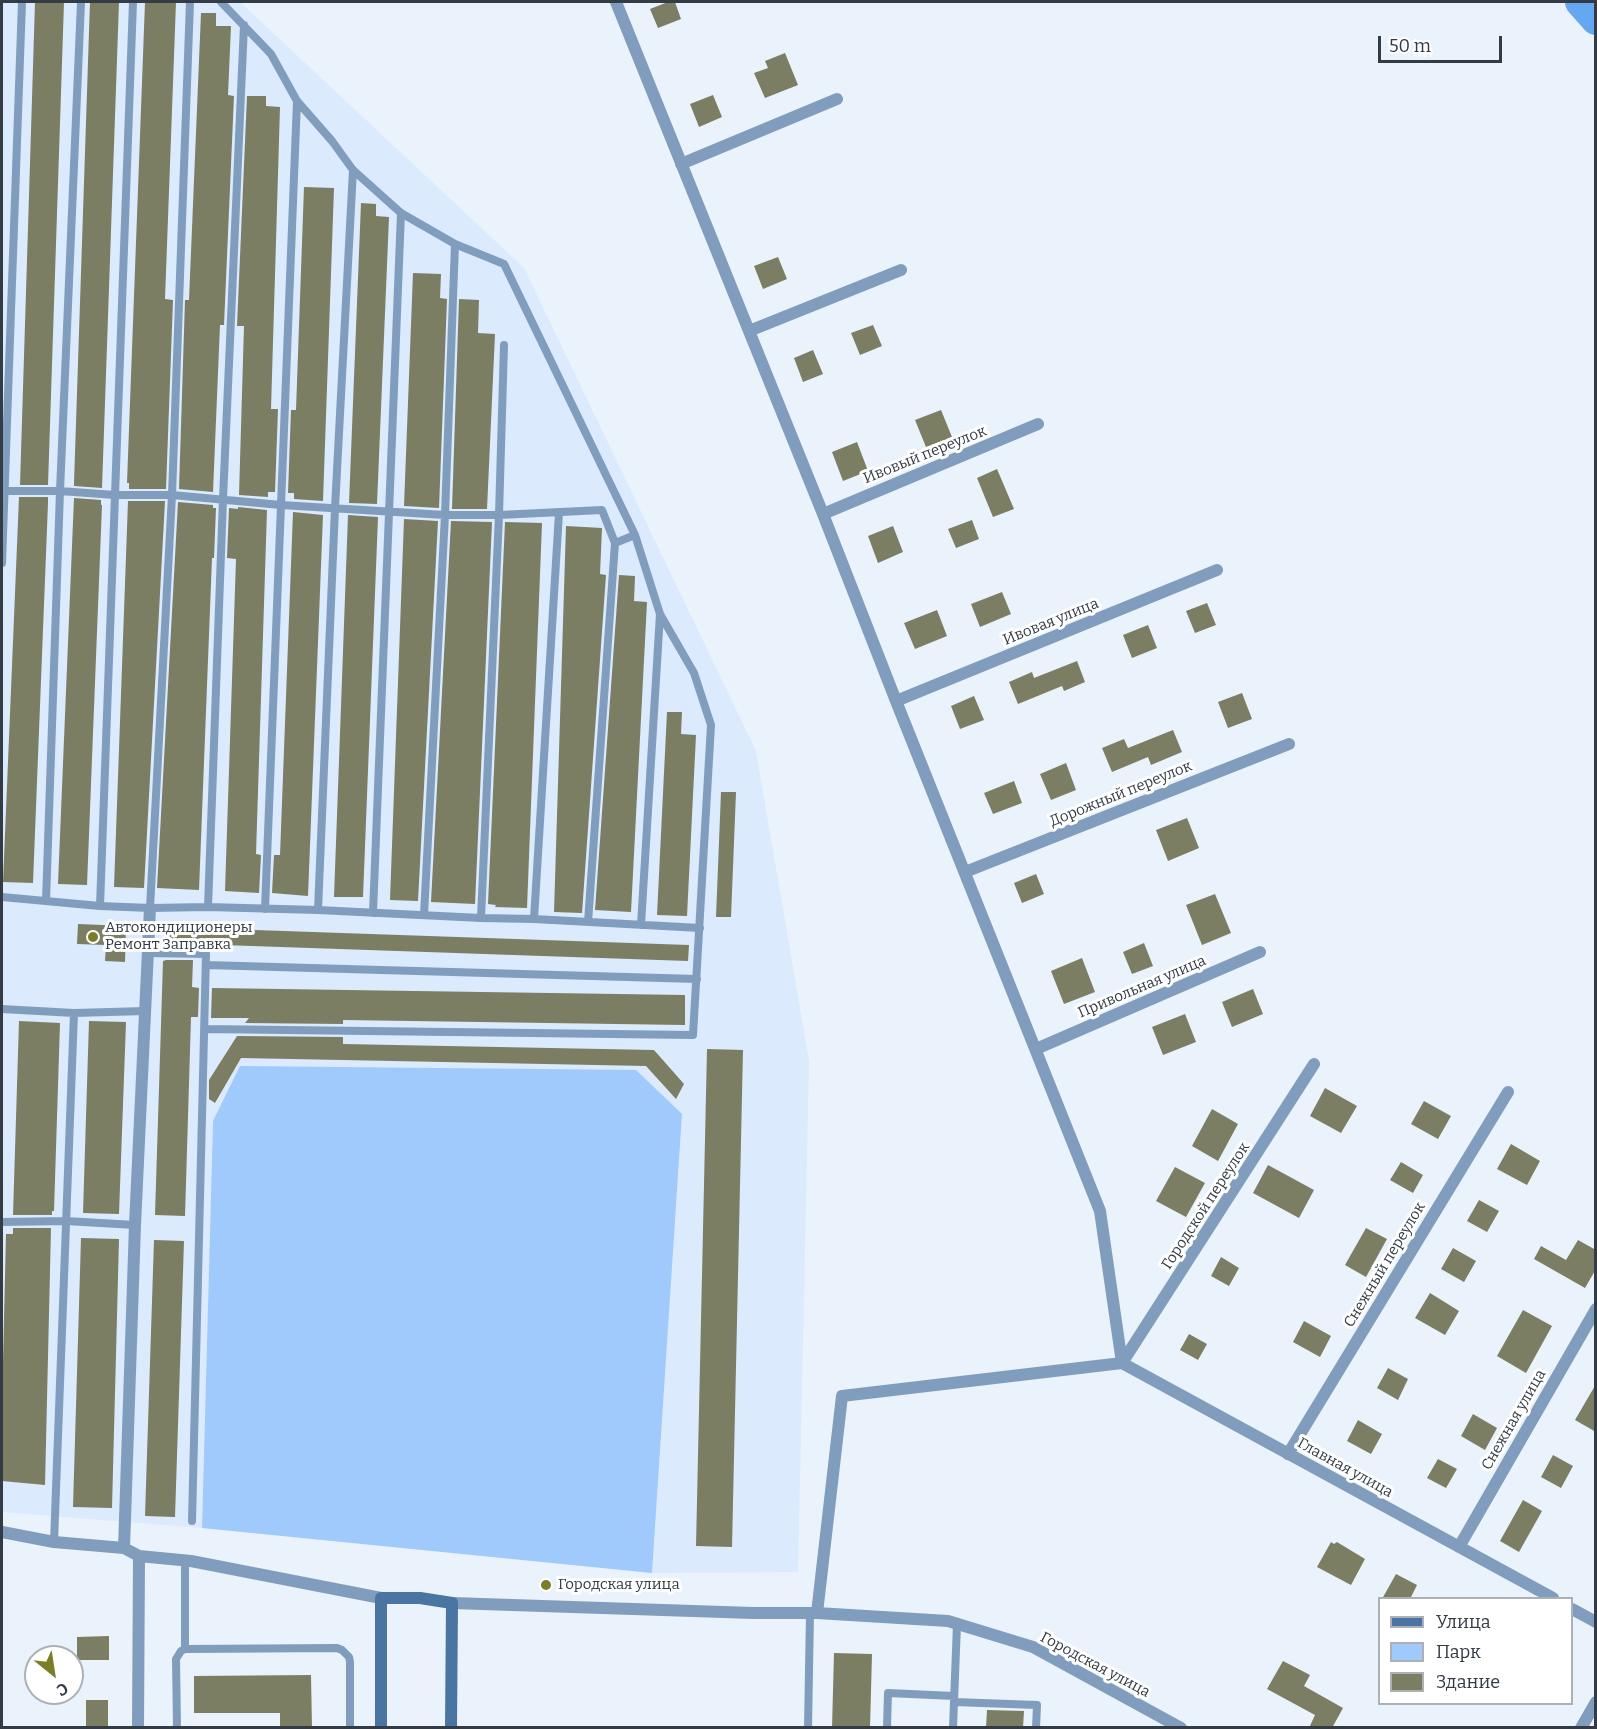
<!DOCTYPE html>
<meta charset="utf-8">
<style>
body{margin:0}
#map{position:relative;width:1597px;height:1729px;overflow:hidden;background:#eaf2fc;font-family:Bitter,serif}
canvas{display:block}
.frame{position:absolute;inset:0;border:3px solid #333b45;pointer-events:none}
.legend{position:absolute;left:1378px;top:1597px;width:195px;height:108px;box-sizing:border-box;background:#fff;border:2px solid #adb1b5;margin:0;padding:8px 10px;list-style:none;font-size:18px;color:#333b45}
.legend li{display:flex;align-items:center;gap:12px;height:30px}
.legend b{width:30px;border:2px solid #adb1b5}
.north{position:absolute;left:24px;top:1645px;width:60px;height:60px;box-sizing:border-box;background:#fff;border:2px solid #adb1b5;border-radius:50%;rotate:150deg;font-size:16px;font-weight:700;line-height:24px;text-align:center;color:#333b45}
.north::after{content:'';display:block;margin:auto;width:21px;height:27px;background:#7a7e28;clip-path:polygon(50% 0,100% 100%,50% 72%,0 100%)}
.scale{position:absolute;left:1378px;top:36px;width:124px;height:27px;box-sizing:border-box;border:3px solid #333b45;border-top:0;padding-left:8px;font-size:18px;line-height:21px;white-space:nowrap;color:#333b45;-webkit-text-stroke:4px #fff;paint-order:stroke}
</style>
<div id="map">
<canvas width="1597" height="1729"></canvas>
<div class="frame"></div>
<ul class="legend">
<li><b style="height:8px;background:#4a74a2"></b>Улица</li>
<li><b style="height:16px;background:#9fcafb"></b>Парк</li>
<li><b style="height:16px;background:#7b7e62"></b>Здание</li>
</ul>
<div class="north">С</div>
<div class="scale">50 m</div>
</div>
<script>
const context = document.querySelector('canvas').getContext('2d');
context.lineJoin = 'round';
function paint(path, color) { context.fillStyle = color; context.fill(path, 'evenodd'); }
const toPath = rows => new Path2D(rows.map(r => 'M' + r).join(''));
function strokePath(path, color, width, dash) { context.strokeStyle = color; context.lineWidth = width; context.lineCap = dash ? 'butt' : 'round'; context.setLineDash(dash || []); context.stroke(path); }
function label(font, color, halo, rows, align = 'center') {
  context.font = font + ' Bitter,serif'; context.lineWidth = 6; context.setLineDash([]); context.textBaseline = 'middle'; context.strokeStyle = halo; context.fillStyle = color; for (const [text, x, y, turn = 0] of rows) {
    context.save(); context.translate(x, y); context.rotate((+turn || 0) * Math.PI / 180); context.textAlign = isNaN(turn) ? turn : align; if (halo) context.strokeText(text, 0, 0); context.fillText(text, 0, 0); context.restore();
  }
}
const built = toPath([
 [2,2,240,2,524,268,756,751,809,1061,798,1572,652,1573,682,1115,213,1121,202,1528,2,1512]
]);
const green = toPath([
 [240,1066,636,1070,682,1114,652,1573,202,1528,213,1121]
]);
const river = toPath([
 [1580,2,1596,20]
]);
const building = toPath([
 [35,2,64,2,48,485,20,485],
 [90,2,119,2,102,488,74,486,74,483],
 [145,2,176,2,165,299,173,300,166,489,129,489,129,483,127,483],
 [668,2,675,2,681,19,658,28,650,9],
 [201,13,216,13,216,26,231,26,228,95,234,96,224,325,220,325,213,492,179,489,185,300,189,300],
 [785,53,798,85,765,98,754,73,768,68,765,61],
 [713,95,722,117,699,127,690,104],
 [247,96,266,96,266,106,280,107,271,409,278,409,275,492,268,492,268,497,239,495,244,326,237,326],
 [304,187,334,188,323,501,294,499,294,493,288,493,291,410,296,410],
 [361,203,376,204,376,216,389,217,377,504,349,503],
 [778,257,787,279,763,289,754,266],
 [413,273,441,274,440,298,447,299,439,508,404,506],
 [459,299,479,300,478,333,495,334,487,509,452,509],
 [873,325,882,346,860,355,851,333],
 [813,350,823,374,803,382,794,358],
 [941,410,952,437,926,447,915,420],
 [857,442,868,471,843,481,832,452],
 [997,469,1014,509,993,517,977,478],
 [19,497,48,497,48,503,33,883,3,882],
 [74,498,101,500,101,505,102,505,87,885,58,884],
 [128,501,165,501,144,888,114,887],
 [178,502,213,505,213,508,216,508,214,558,212,558,199,890,157,888],
 [238,507,267,510,256,854,261,855,259,893,225,891,236,559,227,558,229,508,238,509],
 [293,512,323,515,308,896,272,893,274,855,280,855],
 [348,515,378,517,363,897,334,897],
 [404,519,438,521,418,901,390,900],
 [972,520,979,539,956,548,948,529],
 [451,521,492,522,475,904,431,902],
 [505,522,542,523,527,908,495,907,496,905,488,904],
 [566,526,602,528,600,574,606,575,582,913,554,912],
 [893,526,903,552,878,563,868,536],
 [619,575,635,576,634,601,647,602,631,912,595,910],
 [1002,592,1011,614,980,627,971,604],
 [1207,603,1216,625,1195,633,1186,611],
 [937,610,947,636,915,649,904,623],
 [1148,625,1157,648,1132,658,1123,635],
 [1077,661,1085,682,1064,691,1062,686,1018,704,1009,682,1032,672,1034,678],
 [1242,693,1252,719,1228,728,1218,702],
 [974,696,984,720,960,729,951,706],
 [667,712,682,712,681,734,696,735,687,916,657,915],
 [1173,730,1182,752,1151,765,1148,757,1112,772,1102,748,1124,739,1128,748],
 [1066,763,1076,790,1051,800,1040,774],
 [1014,781,1022,803,993,814,984,793],
 [721,792,736,792,731,917,716,917],
 [1187,818,1199,848,1168,861,1156,830],
 [1036,874,1044,894,1022,903,1014,883],
 [1215,894,1231,933,1202,945,1186,905],
 [78,924,126,926,125,962,105,961,106,945,77,944],
 [168,927,689,945,688,961,194,944,193,947,167,947],
 [1144,943,1153,966,1132,974,1123,952],
 [1082,958,1095,992,1064,1004,1051,971],
 [166,960,193,960,192,987,199,988,198,1017,191,1017,185,1216,155,1215,163,961],
 [212,988,685,995,685,1025,343,1020,343,1024,245,1023,249,1018,211,1018],
 [1253,989,1263,1014,1232,1027,1222,1002],
 [1185,1014,1196,1042,1163,1055,1152,1027],
 [19,1021,60,1023,54,1211,52,1211,52,1215,13,1215],
 [89,1021,126,1022,119,1214,83,1213],
 [237,1036,343,1037,343,1044,654,1050,684,1084,676,1099,646,1066,241,1058,215,1103,209,1099,209,1080],
 [707,1049,743,1050,732,1547,696,1546],
 [1325,1088,1357,1106,1341,1133,1310,1116],
 [1424,1101,1451,1116,1438,1139,1411,1124],
 [1212,1109,1238,1124,1218,1161,1192,1146],
 [1511,1144,1540,1161,1527,1185,1497,1169],
 [1401,1162,1423,1175,1413,1193,1390,1180],
 [1268,1165,1314,1190,1299,1218,1253,1193],
 [1175,1167,1205,1183,1186,1217,1156,1201],
 [1479,1200,1499,1211,1487,1232,1467,1221],
 [13,1228,51,1228,45,1485,2,1481,2,1403,6,1234,13,1234],
 [1366,1228,1387,1239,1366,1277,1345,1265],
 [81,1238,119,1239,112,1508,73,1507],
 [154,1240,184,1241,175,1517,145,1516],
 [1578,1240,1596,1250,1596,1269,1585,1288,1534,1259,1541,1246,1566,1260],
 [1453,1248,1476,1261,1464,1282,1441,1269],
 [1221,1257,1239,1268,1229,1286,1211,1276],
 [1430,1293,1459,1311,1445,1335,1415,1318],
 [1523,1310,1552,1326,1526,1373,1497,1356],
 [1304,1321,1331,1336,1320,1357,1293,1342],
 [1189,1334,1207,1344,1198,1360,1180,1350],
 [1388,1368,1408,1379,1398,1400,1377,1388],
 [1596,1384,1596,1432,1575,1420],
 [1473,1414,1497,1428,1485,1450,1461,1436],
 [1358,1420,1382,1434,1371,1454,1347,1441],
 [1553,1455,1573,1466,1561,1488,1541,1477],
 [1438,1459,1457,1469,1446,1488,1427,1478],
 [1523,1500,1542,1511,1519,1552,1500,1541],
 [1331,1542,1334,1544,1337,1542,1365,1559,1351,1585,1317,1567],
 [1396,1574,1417,1585,1410,1599,1382,1599],
 [109,1636,109,1660,77,1660,77,1637],
 [834,1653,872,1654,870,1728,832,1728],
 [1283,1661,1310,1675,1304,1686,1343,1708,1332,1728,1309,1728,1315,1715,1267,1689],
 [311,1675,312,1728,280,1728,280,1713,194,1713,194,1676],
 [86,1700,108,1700,108,1728,86,1728],
 [987,1710,1024,1711,1023,1728,986,1728]
]);
const lane = toPath([
 [2,491,60,491,115,495,172,495,281,505,445,515,499,515,602,510,615,543],
 [2,563,22,2],
 [2,897,100,906,150,908,208,907,318,910,481,918,534,919,700,928],
 [46,901,60,491,81,2],
 [100,906,133,2],
 [208,907,223,499,244,25],
 [150,908,172,495,190,2],
 [265,909,297,101],
 [318,910,335,508,353,170],
 [373,913,401,213],
 [424,915,445,515,455,244],
 [481,918,499,515,504,345],
 [534,919,559,513],
 [588,922,615,543,635,535],
 [641,925,660,614],
 [148,953,206,954,192,1521],
 [206,965,697,979],
 [2,1009,74,1013,145,1011],
 [204,1029,693,1035,711,725,694,673,660,614,635,535,504,264,455,244,401,213,353,170,332,141,297,101,271,54,221,2],
 [2,1222,66,1221,135,1225],
 [54,1542,74,1013],
 [185,1649,337,1648,342,1650,349,1657,350,1662,350,1728],
 [954,1702,1037,1705,1036,1728],
 [177,1728,176,1659,181,1651,185,1649,185,1561],
 [808,1728,810,1613],
 [887,1728,888,1693,954,1696],
 [953,1728,957,1624]
]);
const street = toPath([
 [616,2,823,514,896,701,1100,1211,1122,1363],
 [681,164,837,99],
 [749,331,901,270],
 [823,514,1038,424],
 [896,701,1217,570],
 [965,872,1289,744],
 [1036,1049,1260,952],
 [1122,1363,1553,1598],
 [1122,1363,1314,1064],
 [1288,1454,1508,1092],
 [2,1532,54,1542,124,1548,139,1556,191,1561,381,1598],
 [1459,1547,1596,1309],
 [124,1548,135,1225,150,908],
 [452,1603,753,1613,817,1613,948,1621,1033,1647,1181,1728],
 [1572,1609,1596,1622],
 [817,1613,842,1396,1122,1363],
 [138,1728,139,1556],
 [1581,1728,1596,1702]
]);
const secondary = toPath([
 [381,1728,381,1598,420,1598,452,1603,451,1728]
]);
const markers = [
 [93,937,6,"#7a7e28"],
 [546,1585,6,"#7a7e28"]
];
const streetNames = [
 ["Ивовый переулок",925,455,-22],
 ["Ивовая улица",1051,622,-22],
 ["Дорожный переулок",1121,794,-22],
 ["Привольная улица",1142,987,-23],
 ["Городской переулок",1206,1206,-57],
 ["Снежный переулок",1385,1265,-59],
 ["Снежная улица",1514,1420,-60],
 ["Главная улица",1345,1468,29],
 ["Городская улица",1095,1665,28]
];
const poiNames = [
 ["Автокондиционеры",105,928],
 ["Ремонт Заправка",105,945],
 ["Городская улица",558,1585]
];
paint(built, '#dbeafd');
paint(green, '#9fcafb');
strokePath(river, '#65a7f0', 30);
paint(building, '#7b7e62');
strokePath(lane, '#819dbd', 8);
strokePath(street, '#819dbd', 12);
strokePath(secondary, '#4a74a2', 12);
for (const [x, y, r, color] of markers) { const dot = new Path2D(); dot.arc(x, y, r, 0, 2 * Math.PI); context.fillStyle = color; context.fill(dot); strokePath(dot, '#fff', 2); }
label('15px', '#333b45', '#fff', streetNames);
label('15px', '#333b45', '#fff', poiNames, 'left');
</script>
